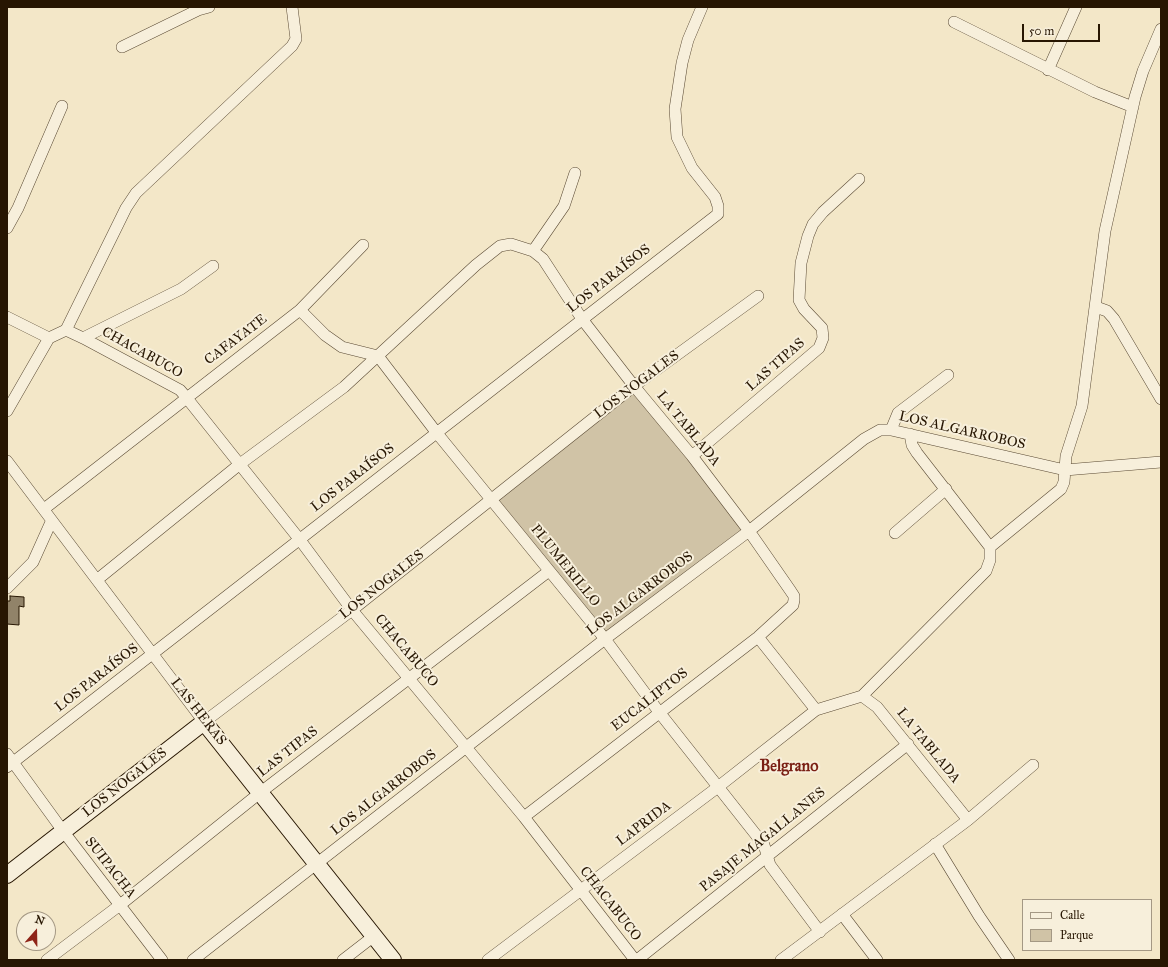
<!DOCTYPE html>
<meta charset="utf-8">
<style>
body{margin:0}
#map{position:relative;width:1168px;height:967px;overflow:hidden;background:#f3e7c8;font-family:"IM FELL Great Primer",serif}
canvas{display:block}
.frame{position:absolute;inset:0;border:8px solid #271602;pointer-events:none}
.legend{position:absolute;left:1022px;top:899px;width:130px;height:52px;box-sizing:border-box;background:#f7efdb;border:1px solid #a49884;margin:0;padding:5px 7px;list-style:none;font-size:12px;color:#271602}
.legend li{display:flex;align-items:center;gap:8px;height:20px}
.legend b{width:20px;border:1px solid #a49884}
.north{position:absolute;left:16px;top:911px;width:40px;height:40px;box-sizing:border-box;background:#f7efdb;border:1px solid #a49884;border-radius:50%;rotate:20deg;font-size:11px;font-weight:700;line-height:16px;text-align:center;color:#271602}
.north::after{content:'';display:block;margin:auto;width:14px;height:18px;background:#8f2418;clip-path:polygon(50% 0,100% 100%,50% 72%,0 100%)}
.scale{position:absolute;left:1022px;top:24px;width:78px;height:18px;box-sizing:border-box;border:2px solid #271602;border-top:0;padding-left:5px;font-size:12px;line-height:14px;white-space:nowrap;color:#271602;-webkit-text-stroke:3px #f7efdb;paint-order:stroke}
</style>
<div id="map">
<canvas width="1168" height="967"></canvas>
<div class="frame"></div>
<ul class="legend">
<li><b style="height:5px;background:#f7efdb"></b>Calle</li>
<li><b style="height:11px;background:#d0c3a6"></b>Parque</li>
</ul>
<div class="north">N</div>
<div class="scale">50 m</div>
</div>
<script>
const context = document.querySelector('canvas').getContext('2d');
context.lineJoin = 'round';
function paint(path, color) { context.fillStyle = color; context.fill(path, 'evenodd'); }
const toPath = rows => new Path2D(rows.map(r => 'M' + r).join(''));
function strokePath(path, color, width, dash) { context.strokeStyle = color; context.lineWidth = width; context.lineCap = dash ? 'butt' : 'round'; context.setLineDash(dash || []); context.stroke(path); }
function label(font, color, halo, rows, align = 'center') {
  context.font = font + ' "IM FELL Great Primer",serif'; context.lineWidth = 4; context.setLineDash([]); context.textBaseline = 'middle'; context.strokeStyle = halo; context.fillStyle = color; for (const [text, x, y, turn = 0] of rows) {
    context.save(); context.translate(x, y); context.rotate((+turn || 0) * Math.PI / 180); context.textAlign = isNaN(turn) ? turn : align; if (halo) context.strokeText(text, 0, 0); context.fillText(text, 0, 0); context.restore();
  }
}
const green = toPath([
 [634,386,749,531,605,639,491,500]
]);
const building = toPath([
 [10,596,24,597,24,607,19,606,19,625,7,624,7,601,10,601,10,596]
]);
const street = toPath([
 [954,22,1095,92,1133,107],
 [122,47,198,10,209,7],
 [1048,70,1076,7],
 [7,228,18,208,62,106],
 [533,251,564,206,575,173],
 [1096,307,1107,311,1114,319,1161,399],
 [300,310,325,335,342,347,378,356,436,432,605,639,659,712,764,845,770,865,820,932],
 [7,317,49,338],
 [66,330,83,338,181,289,213,266],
 [49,338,66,330,126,208,136,193,292,46,296,39,292,7],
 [83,338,180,390,186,397,300,540,352,610,524,817,635,960],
 [7,411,49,338],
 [891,430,898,413,948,375],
 [910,434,912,445,917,453,990,547],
 [692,456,819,348,823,338,822,328,804,309,799,300,801,263,808,236,813,224,823,212,859,179],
 [7,461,204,722,352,610,634,386,758,296],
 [44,509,300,310,363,245],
 [895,533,946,489],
 [98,579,240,464,344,387,476,265,500,246,511,244,533,251,543,259,582,319,634,386,692,456,749,531,790,590,794,596,794,600,793,605,758,637,524,817],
 [7,588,33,562,51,522],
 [758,637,816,710],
 [862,696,877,707,968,820],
 [7,754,63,831,162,960],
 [7,767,718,214,718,206,715,197,692,168,677,137,675,109,682,63,688,40,702,7],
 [935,844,979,916,1009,960],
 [842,914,877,960],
 [47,960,120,905,261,792,549,571],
 [193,960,605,639,749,531,864,439,880,430,891,430,1065,470,1161,462],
 [343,960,374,936],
 [488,960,718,787,816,710,862,696,986,571,990,560,990,547,1061,489,1064,482,1066,456,1082,406,1105,231,1135,97,1143,71,1161,29],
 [637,960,908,744],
 [781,960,968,820,1033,765]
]);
const secondary = toPath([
 [7,875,204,722,393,960]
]);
const streetNames = [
 ["LOS PARAÍSOS",609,279,-38],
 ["CAFAYATE",236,340,-37],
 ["CHACABUCO",142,353,29],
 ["LAS TIPAS",776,365,-41],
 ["LOS NOGALES",637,385,-37],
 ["LA TABLADA",688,429,51],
 ["LOS ALGARROBOS",962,431,13],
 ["LOS PARAÍSOS",353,478,-38],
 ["PLUMERILLO",565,566,51],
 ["LOS NOGALES",382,585,-38],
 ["LOS ALGARROBOS",640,594,-37],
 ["CHACABUCO",406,651,50],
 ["LOS PARAÍSOS",97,678,-38],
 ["EUCALIPTOS",650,700,-38],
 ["LAS HERAS",198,712,52],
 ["LA TABLADA",928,746,51],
 ["LAS TIPAS",288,752,-38],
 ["LOS NOGALES",125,783,-38],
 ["LOS ALGARROBOS",384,793,-38],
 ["LAPRIDA",644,824,-37],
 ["PASAJE MAGALLANES",763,840,-39],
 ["SUIPACHA",110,868,52],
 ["CHACABUCO",610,904,52]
];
const quarterNames = [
 ["Belgrano",789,767]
];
paint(green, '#d0c3a6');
paint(building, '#918369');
strokePath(building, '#271602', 1);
strokePath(street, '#5a4a34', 12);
strokePath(secondary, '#271602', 18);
strokePath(street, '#f7efdb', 11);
strokePath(secondary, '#f7efdb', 16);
label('14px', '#271602', '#f7efdb', streetNames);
label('bold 16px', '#7a1f14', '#f7efdb', quarterNames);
</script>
